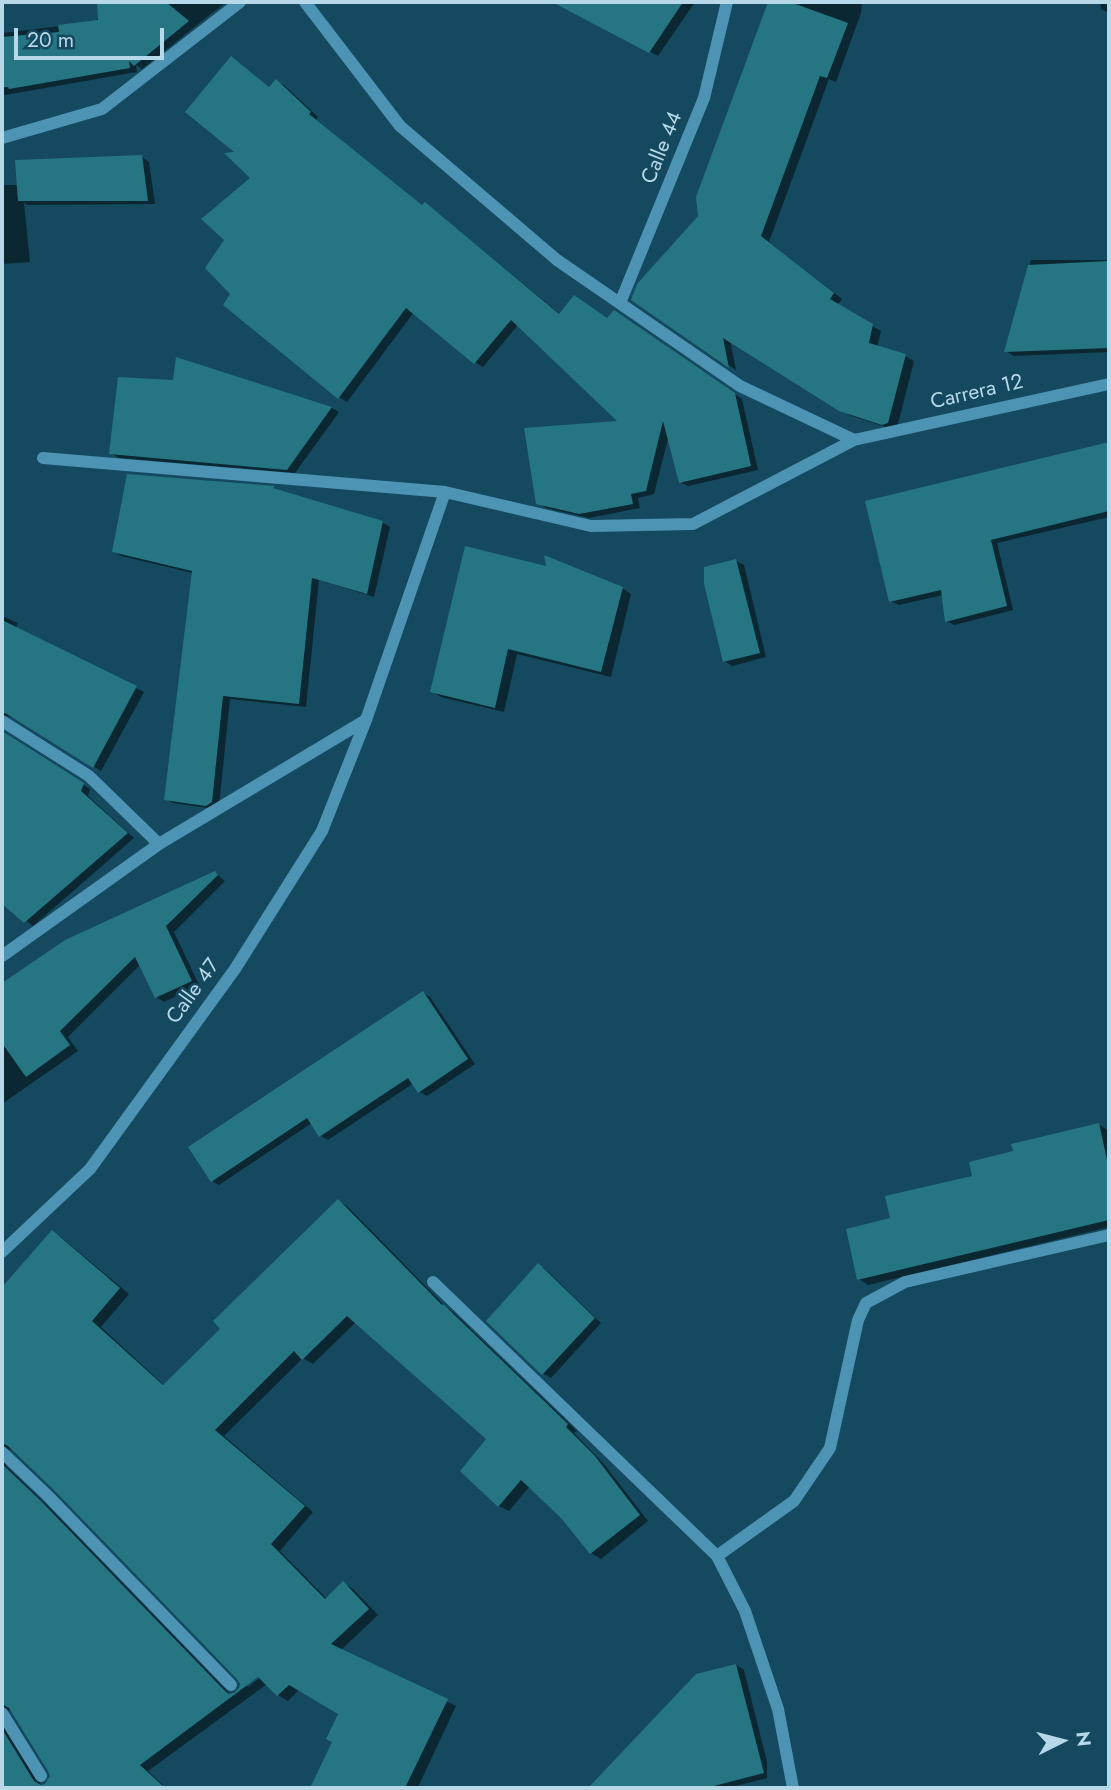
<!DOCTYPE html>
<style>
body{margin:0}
#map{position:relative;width:1111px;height:1790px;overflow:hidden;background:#14495f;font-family:Jost,sans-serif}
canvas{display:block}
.frame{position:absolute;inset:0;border:4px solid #b7d8e8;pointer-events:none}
.north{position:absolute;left:1027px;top:1706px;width:70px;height:70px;-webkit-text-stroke:5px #14495f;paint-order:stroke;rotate:84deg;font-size:19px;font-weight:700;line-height:28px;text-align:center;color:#b7d8e8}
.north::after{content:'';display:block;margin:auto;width:24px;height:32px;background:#b7d8e8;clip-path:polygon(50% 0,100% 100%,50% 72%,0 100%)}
.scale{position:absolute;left:14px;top:28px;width:150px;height:32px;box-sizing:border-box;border:4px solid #b7d8e8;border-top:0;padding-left:9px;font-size:21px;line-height:24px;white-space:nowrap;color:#b7d8e8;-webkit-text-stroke:5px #14495f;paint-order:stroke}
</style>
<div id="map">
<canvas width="1111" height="1790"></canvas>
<div class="frame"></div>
<div class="north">N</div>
<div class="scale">20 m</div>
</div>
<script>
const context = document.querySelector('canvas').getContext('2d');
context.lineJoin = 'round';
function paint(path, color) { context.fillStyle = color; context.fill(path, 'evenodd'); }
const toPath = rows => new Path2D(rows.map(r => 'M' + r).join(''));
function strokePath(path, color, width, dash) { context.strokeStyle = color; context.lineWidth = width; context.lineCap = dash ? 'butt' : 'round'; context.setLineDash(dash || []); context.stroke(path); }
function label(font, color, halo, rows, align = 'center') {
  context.font = font + ' Jost,sans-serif'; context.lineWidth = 5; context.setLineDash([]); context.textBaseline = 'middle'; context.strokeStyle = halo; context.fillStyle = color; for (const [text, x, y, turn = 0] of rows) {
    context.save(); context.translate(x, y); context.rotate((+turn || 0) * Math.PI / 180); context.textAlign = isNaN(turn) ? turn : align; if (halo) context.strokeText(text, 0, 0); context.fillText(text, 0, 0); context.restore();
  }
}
const shadow = toPath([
 [99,2,114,2,109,10,121,2,226,2,142,69,136,65,137,72,5,95,2,93,2,89,5,87,2,88,2,33,94,22,103,15,99,13],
 [596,2,695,2,658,56,585,17],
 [769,2,862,2,861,13,836,82,829,79,769,242,842,299,837,305,881,331,877,347,905,356,914,361,897,428,892,429,849,415,730,340,736,370,633,299,700,217,697,197],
 [1100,2,1109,2,1109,13,1101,9],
 [231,58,239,63,270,88,276,81,284,85,318,117,316,120,423,207,425,204,433,209,561,315,608,319,623,317,742,399,758,470,688,486,680,482,669,435,654,494,638,498,640,508,589,518,546,508,538,503,621,423,518,325,483,367,475,362,414,312,347,402,339,397,225,305,232,294,227,240,253,178,238,154],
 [142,157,149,162,155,204,28,205,24,203,30,262,2,264,2,185,15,185,19,187],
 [1031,260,1109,260,1109,352,1014,356,1006,351],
 [177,359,332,408,339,412,295,473,119,458,111,453,174,382],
 [1109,443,1109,519,1109,517,997,543,1013,610,954,625,947,621,943,595,899,605,891,601,1064,454],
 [129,476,274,488,281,492,383,523,390,527,374,597,319,580,306,707,230,699,219,806,215,809,173,803,166,799,193,573,121,556,114,552],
 [467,548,622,588,631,594,611,677,517,654,504,712,441,697,432,691],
 [736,561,744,565,766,657,732,666,724,661],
 [2,616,18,623,16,628,144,692,101,771,15,717,7,716,2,721],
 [2,731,5,735,90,789,88,796,134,838,33,926,2,901],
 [215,873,225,881,174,932,199,985,164,1002,156,997,140,965,68,1037,78,1051,2,1104,2,985,66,942],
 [423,993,430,997,475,1064,427,1096,420,1092,414,1083,328,1140,321,1136,312,1123,219,1185,212,1181],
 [1099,1125,1108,1130,1109,1134,1109,1227,868,1285,859,1279,892,1220,974,1177,1015,1152],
 [338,1201,348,1207,447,1308,453,1312,577,1431,574,1433,604,1464,648,1521,601,1559,591,1553,563,1517,530,1486,509,1511,499,1506,489,1439,356,1322,313,1364,303,1358,224,1436,313,1512,280,1551,327,1599,343,1583,353,1589,378,1615,340,1651,456,1706,418,1787,419,1788,323,1788,315,1784,334,1742,340,1713,299,1690,288,1701,278,1695,267,1684,148,1771,163,1785,158,1788,2,1788,2,1299,52,1232,62,1238,129,1294,101,1327,165,1386,223,1329],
 [13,1448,239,1678,241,1683,241,1689,235,1695,231,1695,51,1509,6,1466,3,1457,6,1451],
 [264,1671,266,1673,248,1687,245,1685],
 [12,1709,52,1777,47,1784,42,1786,4,1725,7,1711],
 [538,1265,546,1270,601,1323,551,1378,544,1374,488,1320],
 [736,1665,744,1670,767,1762,767,1778,728,1788,693,1788,686,1763,662,1788,590,1788,697,1676]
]);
const building = toPath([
 [97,2,166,2,189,21,134,66,129,61,130,68,9,89,8,87,2,87,2,37,59,32,58,25,98,20],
 [552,2,683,2,649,53],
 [768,2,790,2,848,23,827,78,820,76,761,236,834,293,830,299,873,324,869,343,906,354,888,423,882,425,839,411,723,338,729,368,631,300,637,284,698,216,696,197],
 [231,56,269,87,276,79,311,112,309,114,422,205,425,202,559,314,574,295,607,318,614,310,735,393,751,466,679,483,663,421,646,491,631,494,633,504,579,514,536,504,524,428,617,421,511,320,474,364,406,308,338,399,223,305,230,294,205,268,224,240,201,219,250,178,224,153,234,152,185,112],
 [142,155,148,201,18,201,15,160],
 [1109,261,1109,348,1004,352,1028,265],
 [176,357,332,407,287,470,109,454,118,377,173,380],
 [1109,442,1109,511,991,540,1007,606,945,622,941,590,889,602,865,501],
 [127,474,275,486,273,488,383,521,367,594,312,578,299,704,223,696,212,802,206,806,164,800,192,571,112,552],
 [465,546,546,566,544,555,623,587,601,672,508,649,495,708,430,692],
 [736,559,760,653,723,662,704,584,704,567],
 [2,620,137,686,93,768,7,714,2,712],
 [2,731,84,783,81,791,128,833,24,923,2,904],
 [215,871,218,875,166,926,192,981,155,998,135,957,60,1031,70,1045,26,1077,2,1043,2,983,65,940],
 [423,991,468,1059,418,1093,408,1078,319,1137,307,1118,211,1182,188,1147],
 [1099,1123,1109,1169,1109,1220,857,1280,846,1229,890,1218,885,1196,972,1176,969,1162,1013,1151,1011,1144],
 [338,1199,442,1305,443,1304,568,1424,566,1427,595,1456,640,1515,590,1554,561,1518,521,1480,498,1507,460,1471,486,1439,347,1316,302,1360,294,1351,215,1430,305,1506,271,1544,325,1599,343,1581,369,1609,331,1644,448,1699,405,1788,310,1788,332,1742,326,1739,338,1714,289,1685,277,1696,258,1677,140,1765,165,1788,2,1788,2,1729,34,1781,41,1785,45,1784,50,1776,48,1771,9,1708,2,1704,2,1464,41,1501,225,1691,229,1694,234,1693,239,1688,240,1684,237,1679,53,1489,8,1446,2,1443,2,1287,52,1230,120,1288,92,1321,163,1385,220,1329,213,1321],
 [538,1263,595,1318,542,1375,486,1321],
 [736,1664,764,1773,706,1788,588,1788,696,1674]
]);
const minor = toPath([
 [305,2,400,126,557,260,740,386,854,440],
 [2,138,102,109,240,2],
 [620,303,704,98,727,2],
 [43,458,445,492,591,526,693,524,854,440,1109,384],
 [2,721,89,776,159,844],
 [2,956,159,844,366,720,445,492],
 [2,1252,90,1169,235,969,322,831,366,720],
 [433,1282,717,1556,745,1611,778,1709,793,1788],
 [2,1452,47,1495,231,1685],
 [717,1556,794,1501,830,1448,858,1320,866,1303,905,1282,1109,1235],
 [2,1713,41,1776]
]);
const streetNames = [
 ["Calle 44",663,148,-68],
 ["Carrera 12",977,393,-13],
 ["Calle 47",194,992,-54]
];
paint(shadow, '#0007');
paint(building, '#257682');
strokePath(minor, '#4d93b3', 12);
label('21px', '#b7d8e8', '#14495f', streetNames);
</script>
